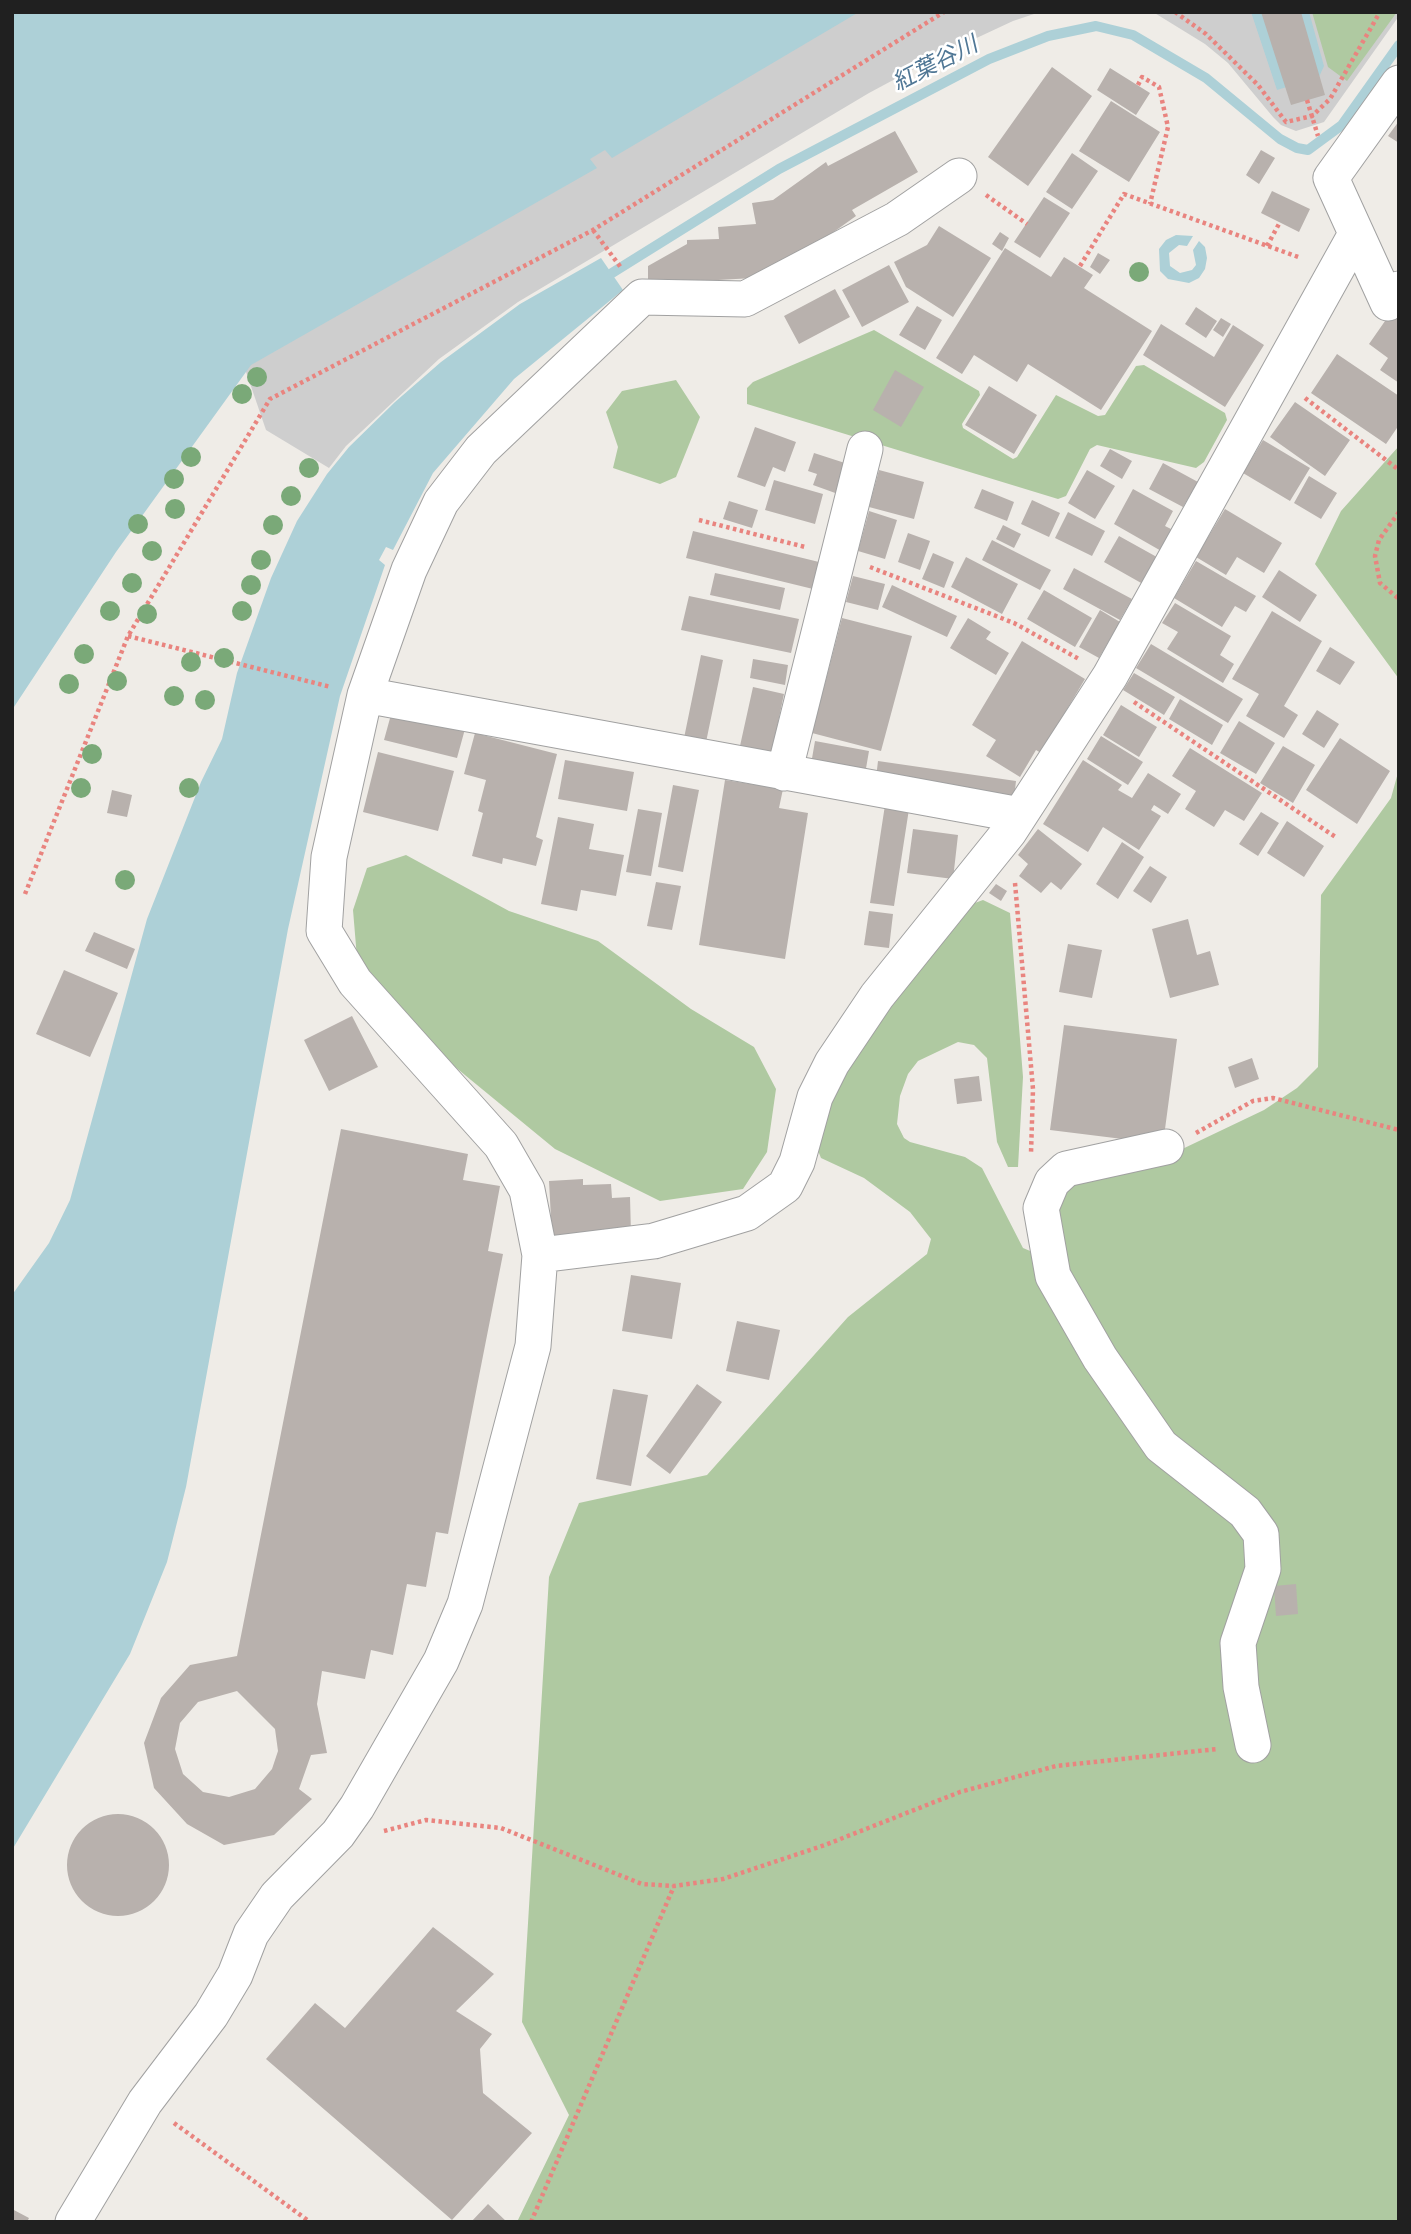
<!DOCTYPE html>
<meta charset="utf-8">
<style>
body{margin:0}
#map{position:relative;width:1411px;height:2234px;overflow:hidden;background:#efece7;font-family:Raleway,sans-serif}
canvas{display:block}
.frame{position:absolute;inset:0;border:14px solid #202020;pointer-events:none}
</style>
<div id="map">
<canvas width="1411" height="2234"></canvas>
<div class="frame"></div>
</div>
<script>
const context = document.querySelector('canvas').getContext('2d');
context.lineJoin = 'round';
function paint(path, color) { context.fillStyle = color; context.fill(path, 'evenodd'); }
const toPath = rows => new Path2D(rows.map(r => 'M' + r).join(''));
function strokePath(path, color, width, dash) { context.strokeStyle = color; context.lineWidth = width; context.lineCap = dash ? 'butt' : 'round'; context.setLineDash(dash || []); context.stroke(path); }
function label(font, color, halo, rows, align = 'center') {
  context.font = font + ' Raleway,"Noto Sans JP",sans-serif'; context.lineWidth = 5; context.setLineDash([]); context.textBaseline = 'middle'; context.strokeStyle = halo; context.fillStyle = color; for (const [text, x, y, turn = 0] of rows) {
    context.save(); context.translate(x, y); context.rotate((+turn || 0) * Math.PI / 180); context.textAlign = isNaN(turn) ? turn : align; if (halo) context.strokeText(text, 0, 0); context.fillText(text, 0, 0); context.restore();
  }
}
const religious = toPath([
 [80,12,1040,12,1013,21,938,56,869,93,518,302,439,359,346,446,329,468,266,430,243,363],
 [1153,12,1399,12,1399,16,1324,122,1296,131,1281,125,1273,117,1228,63,1205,44]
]);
const forest = toPath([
 [1312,12,1397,12,1347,81,1328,67],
 [874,330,979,391,980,395,962,424,963,428,1013,459,1017,457,1056,395,1098,416,1105,415,1136,366,1144,365,1225,413,1227,420,1204,462,1196,468,1097,445,1090,449,1066,496,1058,499,747,404,747,388,753,382],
 [676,380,700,417,676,477,660,484,613,468,618,447,606,412,622,391],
 [1399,446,1399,679,1315,564,1341,511],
 [1399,769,1399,2222,517,2222,569,2115,522,2022,549,1577,579,1503,707,1475,848,1317,927,1254,931,1239,910,1212,864,1178,821,1158,817,1148,831,1099,866,1036,972,904,983,900,1010,913,1023,1077,1018,1167,1008,1167,997,1142,987,1058,974,1045,958,1042,918,1061,908,1074,900,1096,897,1124,904,1138,910,1142,965,1157,982,1168,1023,1248,1035,1253,1064,1184,1176,1152,1264,1110,1297,1088,1318,1067,1321,895,1391,798],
 [406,855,509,911,598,941,691,1009,754,1047,776,1089,767,1152,743,1189,660,1201,555,1149,415,1034,358,970,353,910,367,868]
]);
const water = toPath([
 [12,12,859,12,612,158,605,150,590,159,597,168,251,365,116,552,12,710],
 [1251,12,1309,12,1324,66,1319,77,1277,90],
 [1176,235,1193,236,1187,246,1179,245,1169,253,1170,266,1180,273,1192,270,1196,265,1193,250,1199,241,1205,247,1207,258,1205,269,1199,278,1189,283,1168,279,1160,271,1159,249,1166,240],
 [601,258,623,290,514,379,433,473,393,550,386,547,379,560,385,565,340,696,288,929,186,1487,167,1562,130,1654,12,1850,12,1295,49,1243,70,1200,147,919,201,782,222,739,237,673,271,578,297,521,327,474,349,447,395,402,441,362,520,304]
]);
const stream = toPath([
 [612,273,779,169,989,59,1048,36,1096,26,1133,35,1206,78,1280,139,1297,148,1308,150,1342,125,1399,45]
]);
const building = toPath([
 [1261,12,1301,12,1325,95,1291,105],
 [1052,67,1092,96,1028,186,988,157],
 [1110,68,1150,93,1136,115,1097,90],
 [1111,101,1160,132,1129,182,1079,151],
 [1399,121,1399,143,1388,136],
 [895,131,918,172,852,210,856,216,771,277,648,284,648,266,687,244,687,240,719,239,718,227,756,224,752,203,773,200,826,162,828,166],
 [1261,150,1275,158,1259,184,1246,175],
 [1072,153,1098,171,1072,209,1046,192],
 [1272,191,1310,209,1299,232,1261,213],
 [1044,197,1070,213,1040,258,1014,242],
 [939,226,991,258,953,317,906,287,894,262,927,245],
 [1000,232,1009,238,1002,251,992,244],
 [1005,248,1051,277,1064,257,1093,275,1084,288,1152,331,1101,410,1028,364,1017,382,974,355,962,374,936,358],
 [1098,253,1110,260,1100,274,1090,267],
 [889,265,909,302,862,327,842,290],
 [835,289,850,317,799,344,784,316],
 [1399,301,1399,383,1380,370,1388,358,1369,344],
 [917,306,942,320,925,350,899,335],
 [1196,307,1217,321,1206,338,1185,324],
 [1221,318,1231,324,1223,337,1213,330],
 [1161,324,1214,357,1233,325,1264,345,1225,407,1143,355],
 [1337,354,1399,396,1399,425,1386,444,1311,393],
 [895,370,924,387,901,427,873,410],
 [989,386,1037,415,1014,454,965,425],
 [1295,402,1350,440,1325,476,1270,437],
 [755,427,796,442,785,472,773,467,765,487,737,477],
 [1263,440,1310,468,1290,501,1243,473],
 [1110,449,1132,461,1122,479,1100,466],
 [814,453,848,464,838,494,813,485,817,474,808,471],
 [1163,463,1198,482,1183,507,1149,489],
 [879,470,924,482,914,519,869,507],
 [1087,470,1115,486,1095,519,1068,503],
 [1309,476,1337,493,1321,519,1294,503],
 [774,480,823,494,815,524,765,510],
 [982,489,1014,502,1007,521,974,508],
 [1133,489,1173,511,1165,526,1175,531,1163,552,1114,524],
 [1032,500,1060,513,1049,537,1021,524],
 [729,501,758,510,752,528,723,519],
 [1225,509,1282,543,1264,573,1237,557,1226,575,1196,557],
 [869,511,897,520,885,559,858,551],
 [1068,512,1105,531,1092,556,1055,538],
 [1003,525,1021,534,1014,548,996,539],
 [693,531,819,562,813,589,686,558],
 [908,533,930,541,920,570,898,562],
 [1119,536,1164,561,1150,588,1104,562],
 [992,540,1051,570,1040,590,982,560],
 [933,553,954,562,944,588,922,579],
 [966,557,1018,584,1002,614,951,587],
 [1196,561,1256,596,1246,612,1235,606,1222,627,1174,598],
 [1074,568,1132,599,1120,620,1063,589],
 [1279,570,1317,595,1300,622,1262,597],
 [715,573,785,588,780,610,710,595],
 [853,576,885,584,878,610,846,602],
 [892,585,957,616,947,637,882,607],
 [1044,590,1092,618,1075,647,1027,619],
 [689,596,799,619,791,653,681,630],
 [1175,603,1231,636,1220,655,1234,664,1223,683,1167,649,1178,632,1162,623],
 [1100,610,1120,622,1099,658,1079,647],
 [1272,611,1322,641,1284,706,1298,715,1284,738,1246,716,1259,694,1232,679],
 [842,618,912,636,881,751,812,733],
 [968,618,991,632,986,639,1009,653,996,675,950,648],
 [1022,641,1085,679,1041,753,1036,750,1020,777,986,756,996,740,972,725],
 [1151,644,1243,699,1228,723,1136,668],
 [1330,647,1355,662,1340,685,1316,671],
 [701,655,723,660,705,747,683,743],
 [753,659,788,665,785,685,750,678],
 [1134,673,1175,697,1164,715,1123,690],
 [753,687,784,694,770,761,738,755],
 [1180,699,1223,725,1212,745,1169,719],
 [1121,705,1157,727,1139,757,1103,735],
 [1317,710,1339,724,1324,748,1302,734],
 [392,711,465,729,457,758,384,740],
 [1239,721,1275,743,1256,774,1220,753],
 [475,733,557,754,536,837,543,840,536,866,503,858,502,864,472,856,483,813,478,811,486,780,464,774],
 [1101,736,1143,762,1128,785,1087,759],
 [1340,738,1390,771,1357,824,1306,790],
 [815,741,869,751,864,780,810,770],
 [1283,746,1315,765,1293,803,1260,783],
 [1190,748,1262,793,1244,821,1225,810,1214,827,1185,809,1196,791,1172,776],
 [378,752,454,771,438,831,363,812],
 [565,760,634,772,627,811,558,799],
 [1083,760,1122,785,1118,790,1132,798,1148,773,1181,794,1168,814,1154,805,1151,810,1161,816,1139,850,1103,827,1088,852,1043,824],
 [878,761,1016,781,1014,798,876,778],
 [725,780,783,789,779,808,808,813,785,959,699,945],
 [673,785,699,790,683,872,658,867],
 [112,790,132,795,127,817,107,813],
 [885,805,909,809,894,906,870,903],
 [638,809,662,813,651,876,626,872],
 [1261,812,1279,823,1258,856,1239,844],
 [558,817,594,824,589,849,624,855,616,896,581,890,577,911,541,904],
 [1287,821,1324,846,1304,877,1267,853],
 [913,829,958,835,953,879,907,873],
 [1038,829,1082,864,1061,890,1051,882,1041,893,1019,876,1028,864,1018,855],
 [1122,842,1144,857,1118,899,1096,884],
 [1150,866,1167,877,1151,903,1133,891],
 [656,882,681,886,672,930,647,926],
 [996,884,1007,891,1001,901,989,893],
 [869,911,893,914,889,948,864,945],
 [1188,919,1197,955,1210,951,1219,985,1170,998,1152,929],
 [94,932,135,949,127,969,85,951],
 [1068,944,1102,950,1092,998,1059,992],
 [64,970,118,993,90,1057,36,1034],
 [352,1016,378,1067,329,1091,304,1040],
 [1064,1025,1177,1039,1163,1144,1050,1130],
 [1252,1058,1259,1079,1235,1088,1228,1067],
 [979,1076,982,1101,957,1104,954,1079],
 [341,1129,468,1154,463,1180,500,1186,488,1251,503,1254,448,1534,436,1532,426,1587,407,1584,393,1655,371,1650,365,1679,322,1671,317,1704,327,1753,311,1755,299,1789,312,1799,274,1835,224,1845,187,1824,154,1788,144,1743,161,1698,190,1665,237,1656],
 [237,1691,275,1729,278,1751,272,1769,255,1789,229,1797,203,1792,183,1774,175,1749,180,1723,198,1702],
 [583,1179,583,1185,611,1184,612,1198,630,1197,631,1234,552,1237,549,1181],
 [631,1275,681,1283,672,1339,622,1331],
 [737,1321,780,1330,769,1380,726,1371],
 [697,1384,722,1402,670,1474,646,1456],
 [613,1389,648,1395,631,1486,596,1479],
 [1296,1584,1298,1614,1276,1616,1274,1586],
 '67 1865a51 51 0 1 1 102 0a51 51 0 1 1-102 0Z',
 [433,1927,494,1974,456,2011,492,2034,480,2049,483,2093,532,2133,452,2220,266,2059,315,2003,345,2028],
 [488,2204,507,2222,471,2222],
 [12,2209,29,2218,27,2222,12,2222]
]);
const path = toPath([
 [1175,12,1206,34,1258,85,1286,122,1312,116,1330,99,1380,12],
 [1138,85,1142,77,1159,87,1168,127,1150,204],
 [1307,100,1318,136],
 [986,195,1027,224],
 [593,230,622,269],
 [1267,246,1280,222],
 [1080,266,1124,194,1301,258],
 [1305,398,1399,470],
 [1399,512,1379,540,1375,556,1380,583,1399,599],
 [699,520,805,547],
 [870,567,1014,623,1079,659],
 [128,636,331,687],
 [1134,702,1337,838],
 [1015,883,1033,1089,1031,1153],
 [25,894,128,636,270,399,593,230,944,12],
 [1196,1133,1253,1101,1273,1098,1399,1130],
 [384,1831,426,1820,501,1828,642,1884,674,1886,723,1879,825,1845,960,1792,1056,1766,1217,1749],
 [174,2123,310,2222],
 [531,2222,674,1886]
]);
const minor = toPath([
 [1399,83,1331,178,1388,303,1399,289],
 [365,695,1020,815],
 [784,773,865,449],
 [1166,1147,1066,1169,1052,1182,1041,1208,1053,1276,1100,1358,1161,1446,1245,1512,1261,1534,1263,1569,1238,1643,1241,1687,1253,1745],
 [540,1255,654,1241,747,1213,785,1186,797,1162,815,1097,832,1063,877,996,1009,832,1110,676,1356,234],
 [73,2222,145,2102,211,2015,235,1975,251,1934,277,1896,338,1834,357,1807,441,1661,465,1604,533,1346,540,1255,527,1190,501,1145,355,982,324,931,329,857,365,695,409,570,441,502,481,450,642,297,745,299,897,219,959,176]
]);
const trees = [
 [1139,272],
 [257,377],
 [242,394],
 [191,457],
 [309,468],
 [174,479],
 [291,496],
 [175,509],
 [138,524],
 [273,525],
 [152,551],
 [261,560],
 [132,583],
 [251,585],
 [110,611],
 [242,611],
 [147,614],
 [84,654],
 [224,658],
 [191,662],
 [117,681],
 [69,684],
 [174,696],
 [205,700],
 [92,754],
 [81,788],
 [189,788],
 [125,880]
];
const waterNames = [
 ["紅葉谷川",935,64,-27]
];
paint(religious, '#cecece');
paint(forest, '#afc9a1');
paint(water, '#add0d7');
strokePath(stream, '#add0d7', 10);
paint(building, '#b8b1ad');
strokePath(minor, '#a1a1a1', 37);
strokePath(path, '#e9847f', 4.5, [3.5, 3.5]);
strokePath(minor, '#fff', 35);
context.fillStyle = '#7aa978';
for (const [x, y] of trees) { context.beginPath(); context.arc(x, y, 10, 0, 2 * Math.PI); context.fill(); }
label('italic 23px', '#507795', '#fff', waterNames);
</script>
